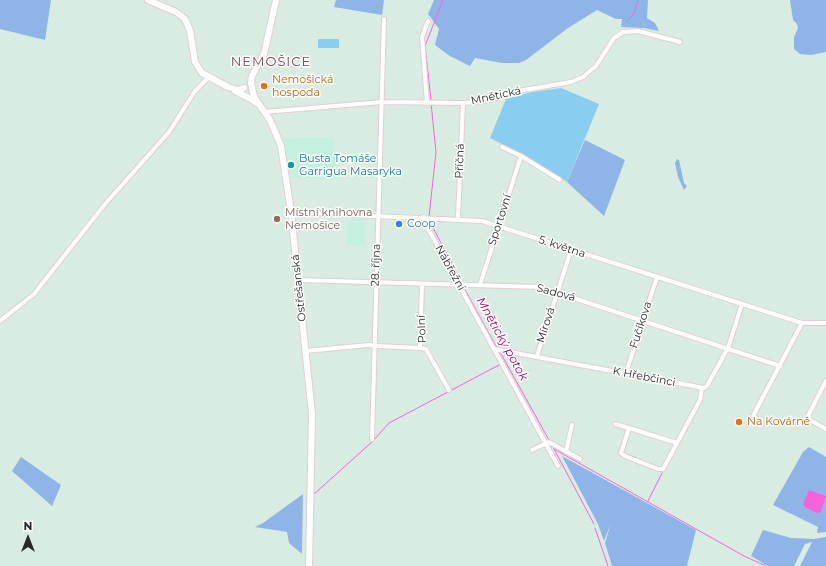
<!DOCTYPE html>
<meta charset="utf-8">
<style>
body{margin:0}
#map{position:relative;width:826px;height:566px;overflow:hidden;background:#d8ece2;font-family:Montserrat,sans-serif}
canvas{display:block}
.north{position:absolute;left:8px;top:518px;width:40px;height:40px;-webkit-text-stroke:3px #fff;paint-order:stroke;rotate:0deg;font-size:11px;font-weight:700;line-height:16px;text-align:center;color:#282828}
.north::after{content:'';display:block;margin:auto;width:14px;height:18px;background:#282828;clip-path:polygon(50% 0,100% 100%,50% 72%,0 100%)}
</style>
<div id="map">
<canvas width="826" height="566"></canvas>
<div class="north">N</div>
</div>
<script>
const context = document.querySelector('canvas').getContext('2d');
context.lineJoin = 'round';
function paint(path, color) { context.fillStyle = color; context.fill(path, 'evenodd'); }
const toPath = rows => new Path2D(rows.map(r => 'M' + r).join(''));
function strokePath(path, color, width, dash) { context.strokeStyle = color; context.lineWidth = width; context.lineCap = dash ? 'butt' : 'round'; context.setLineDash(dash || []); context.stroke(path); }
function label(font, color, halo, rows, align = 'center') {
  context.font = font + ' Montserrat,sans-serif'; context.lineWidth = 3; context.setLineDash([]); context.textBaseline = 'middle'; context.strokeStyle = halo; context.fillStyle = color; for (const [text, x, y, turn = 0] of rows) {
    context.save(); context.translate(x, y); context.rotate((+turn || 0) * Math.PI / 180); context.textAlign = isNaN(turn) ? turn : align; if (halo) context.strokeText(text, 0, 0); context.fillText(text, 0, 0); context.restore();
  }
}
const education = toPath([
 [298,137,333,137,339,180,290,178,283,138],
 [349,218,365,219,365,246,346,245,347,222,349,222]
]);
const green = toPath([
 [0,0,51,0,45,40,0,29],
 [336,0,384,0,382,15,334,7],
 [434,0,648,0,647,18,655,23,659,31,644,28,621,27,622,19,616,19,597,10,568,28,526,60,519,63,502,63,475,58,470,66,450,56,435,45,439,29,428,14],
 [790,0,826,0,826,52,811,55,800,54,794,49,794,37,798,28,797,24,793,20],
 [585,140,625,160,604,216,567,182],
 [677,159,679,160,684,183,687,186,684,190,678,177,675,163],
 [809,447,826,457,826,532,817,533,818,527,773,505,803,452],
 [562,456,696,530,687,566,612,566,605,543,611,523,604,541,598,524],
 [21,457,61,485,52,506,12,471],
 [303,494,302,554,289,543,287,532,255,527,263,523],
 [763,530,791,538,814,539,826,537,826,566,800,566,812,542,805,544,794,566,768,566,751,556]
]);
const pitch = toPath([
 [318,39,339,39,339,48,318,48],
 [561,88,599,104,567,182,524,155,490,138,506,99,532,92]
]);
const water = toPath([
 [809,490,826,496,821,512,817,513,805,507,803,504]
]);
const stream = toPath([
 [626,22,634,14,638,0],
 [431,100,425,46,443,0],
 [429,217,436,152,431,103],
 [429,220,462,283],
 [463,286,497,348],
 [500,352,549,440],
 [552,445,554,449,744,556,766,566],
 [554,449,594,524],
 [313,495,373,441,389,423,501,364],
 [648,501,662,473],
 [595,528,608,566]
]);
const street = toPath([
 [427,103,422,37,428,21],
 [264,112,382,102,463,103,484,101,518,91,571,82,583,77,596,66,614,38,623,32,638,31,680,42],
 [521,156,560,180],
 [291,212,482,221,802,323,826,323],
 [424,217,425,223,558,466],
 [458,219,463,103],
 [298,280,540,287,780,366],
 [422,284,420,348,426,349,449,390],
 [480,285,521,156,502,147],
 [0,321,34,294,105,204,169,132,195,91,209,77],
 [494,349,704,388,707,386,728,348,742,304],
 [305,351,369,345,378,346,420,348],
 [537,356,571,250],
 [626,373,657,277],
 [826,381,808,416,810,420,826,429],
 [754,417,754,414,802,323],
 [749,423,752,417,756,418,755,422,751,421],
 [615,424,629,428],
 [372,439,384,19],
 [677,443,629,428,621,453,625,456,658,469,663,469,677,443,700,400,702,388],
 [532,450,549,442,580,459],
 [566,452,572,425]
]);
const secondary = toPath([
 [148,0,176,12,185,19,190,31,195,62,202,73,228,87,238,90,244,88],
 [276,0,264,54,252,76,251,83,254,97,270,120,281,146,291,212,312,414,309,566],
 [235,91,251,99,256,103]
]);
const markers = [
 [264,86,4,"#e8710a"],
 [291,165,4,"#0f9aa8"],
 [277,219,4,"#8d6e63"],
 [399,224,4,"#3f7fe0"],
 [739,422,4,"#e8710a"]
];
const foodNames = [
 ["Nemošická",272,80],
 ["hospoda",272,93],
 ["Na Kovárně",747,422]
];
const streetNames = [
 ["Mnětická",496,96,-12],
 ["Příčná",460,161,-88],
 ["Sportovní",500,220,-72],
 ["5. května",562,247,18],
 ["28. října",376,265,-88],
 ["Nábřežní",450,268,61],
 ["Ostřešanská",299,288,-96],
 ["Sadová",556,293,15],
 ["Mírová",546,325,-72],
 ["Fučíkova",641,325,-72],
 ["Polní",422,329,-92],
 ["K Hřebčinci",644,377,11]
];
const cultureNames = [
 ["Busta Tomáše",299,159],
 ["Garrigua Masaryka",299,172]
];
const educationNames = [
 ["Místní knihovna",285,213],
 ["Nemošice",285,226]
];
const shopNames = [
 ["Coop",407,224]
];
const waterNames = [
 ["Mnětický potok",502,339,61]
];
const quarterNames = [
 ["NEMOŠICE",271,62]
];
paint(education, '#c5f0df');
paint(green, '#8fb4e8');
paint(pitch, '#89cdf0');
paint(water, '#f861dc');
strokePath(stream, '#f861dc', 1);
strokePath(street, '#e3cdd3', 6);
strokePath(secondary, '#e3cdd3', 8);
strokePath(street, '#fff', 4);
strokePath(secondary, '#fff', 6);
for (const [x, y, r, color] of markers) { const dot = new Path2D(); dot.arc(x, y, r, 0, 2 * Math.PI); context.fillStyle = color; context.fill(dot); strokePath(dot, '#fff', 1.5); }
label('11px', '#c56008', '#fff', foodNames, 'left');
label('11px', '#282828', '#fff', streetNames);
label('11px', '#0d838f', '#fff', cultureNames, 'left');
label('11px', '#785e54', '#fff', educationNames, 'left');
label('11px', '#366cbe', '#fff', shopNames, 'left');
label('italic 12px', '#a20277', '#fff', waterNames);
context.letterSpacing = '1px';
label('13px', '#7c4553', '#fff', quarterNames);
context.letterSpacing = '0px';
</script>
